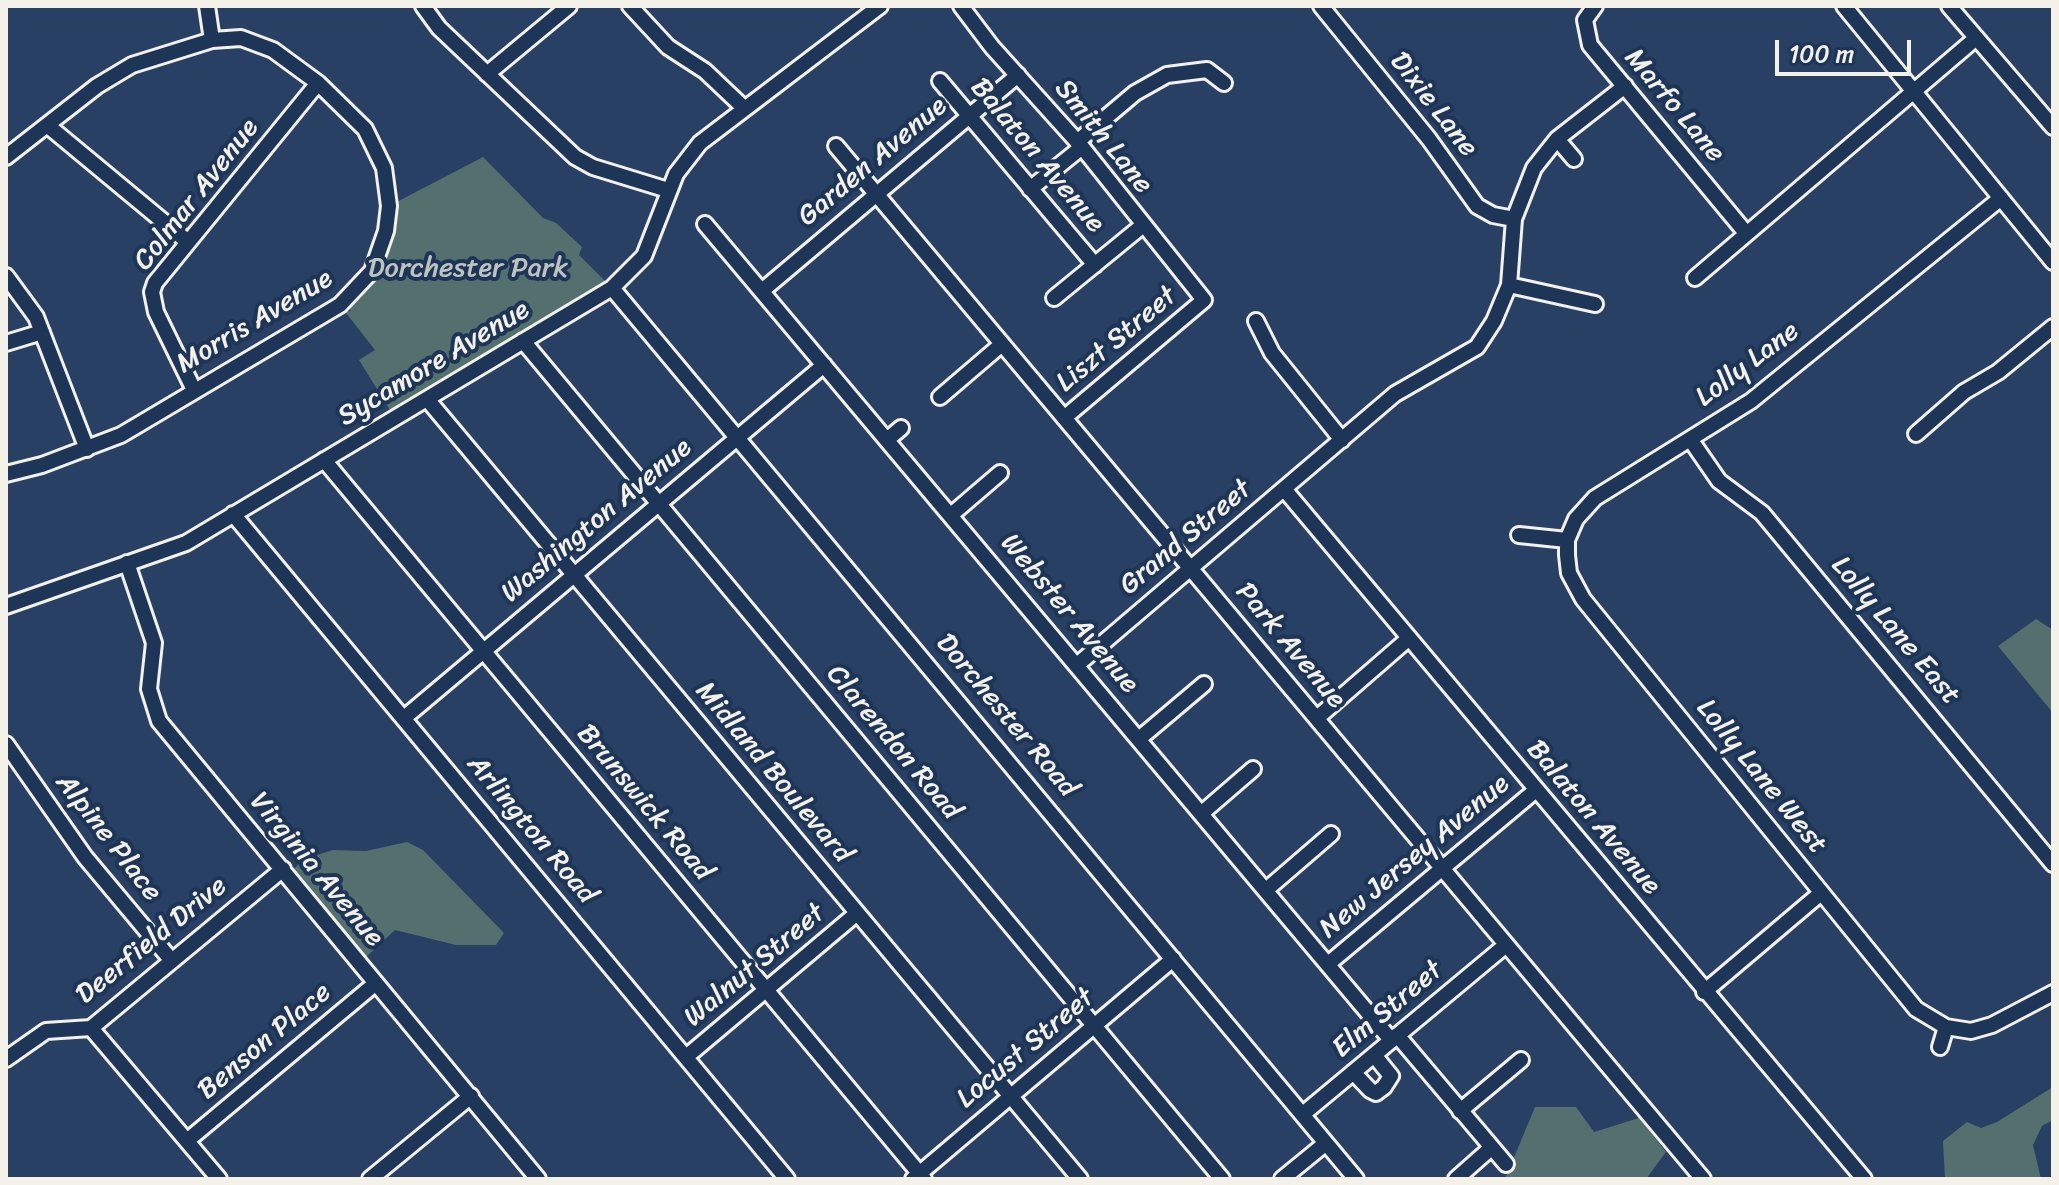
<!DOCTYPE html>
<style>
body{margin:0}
#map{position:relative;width:2059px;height:1185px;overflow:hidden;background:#284063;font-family:Sriracha,sans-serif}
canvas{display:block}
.frame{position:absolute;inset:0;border:8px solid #f4f1e8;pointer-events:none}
.scale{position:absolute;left:1775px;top:40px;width:136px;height:36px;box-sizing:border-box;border:4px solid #f4f1e8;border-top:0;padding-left:10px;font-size:24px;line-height:28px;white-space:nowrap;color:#f4f1e8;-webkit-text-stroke:6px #1d3557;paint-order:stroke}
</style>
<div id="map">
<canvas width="2059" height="1185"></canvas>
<div class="frame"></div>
<div class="scale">100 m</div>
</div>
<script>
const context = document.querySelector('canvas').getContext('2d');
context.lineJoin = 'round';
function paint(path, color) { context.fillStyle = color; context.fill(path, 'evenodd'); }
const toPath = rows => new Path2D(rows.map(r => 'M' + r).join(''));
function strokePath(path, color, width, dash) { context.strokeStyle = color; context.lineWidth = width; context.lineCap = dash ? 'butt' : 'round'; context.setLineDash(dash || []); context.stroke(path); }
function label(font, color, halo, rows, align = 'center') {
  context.font = font + ' Sriracha,sans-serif'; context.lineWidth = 8; context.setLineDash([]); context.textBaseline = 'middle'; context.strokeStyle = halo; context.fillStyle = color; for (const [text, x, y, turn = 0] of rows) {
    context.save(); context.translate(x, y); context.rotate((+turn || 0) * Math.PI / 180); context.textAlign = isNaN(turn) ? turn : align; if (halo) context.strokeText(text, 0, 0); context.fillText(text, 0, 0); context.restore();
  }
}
const green = toPath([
 [483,157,543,218,556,223,582,247,579,255,612,288,395,418,359,360,375,350,346,313,351,310,345,301,365,281,389,206],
 [2036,619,2053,630,2053,713,1998,646],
 [407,842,423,850,504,933,496,945,456,945,395,930,366,957,293,870,304,859,333,850,366,851],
 [2053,1087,2051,1121,2042,1126,2033,1145,2041,1179,1945,1179,1943,1141,1967,1122,1981,1128,1997,1122],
 [1535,1107,1576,1107,1594,1132,1639,1118,1666,1152,1646,1179,1505,1179]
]);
const minor = toPath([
 [207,6,212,40],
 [423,6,439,28,575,157,593,167,668,190],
 [630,6,668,47,705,71,744,108],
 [961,6,992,47,1082,147,1204,300,1064,418],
 [1321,6,1429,139,1477,206,1493,215,1514,219],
 [1595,6,1585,20,1590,45,1746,233],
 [1844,6,2053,262],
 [1949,6,2053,127],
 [487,74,569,6],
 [940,81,1095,265],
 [47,125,188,242],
 [1557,139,1574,159],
 [1077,142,1135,93,1167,75,1207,70,1224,83],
 [836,146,1703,1179],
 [6,157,97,86,132,65,212,40,241,38,273,50,318,83,365,129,384,168,389,206,386,231,372,271,340,305,121,435,42,465,6,474],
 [1030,189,1082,147],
 [2001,198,1751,401,1595,498,1576,519,1567,540,1567,555,1569,573,1583,599,1916,1009,1946,1027,1971,1031,1992,1025,2053,993],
 [705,224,1391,1040],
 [6,276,36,317,87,449],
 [1695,278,1975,39],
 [1509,285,1595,304],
 [612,288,1356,1179],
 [763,290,1018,75],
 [1054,298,1142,226],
 [1256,321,1272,353,1342,440],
 [523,341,1222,1179],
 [6,343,42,332],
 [194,390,156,312,152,292,155,283,318,83],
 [940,397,1002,344],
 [427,399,1080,1179],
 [1916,434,1964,392,1998,372,2053,327],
 [888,439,901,428],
 [1690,439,1719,481,1762,513,2053,864],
 [324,460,924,1179],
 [1284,489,1864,1179],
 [233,514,787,1179],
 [951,515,1000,473],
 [1519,535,1567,540],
 [127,563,154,643,149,689,159,721,538,1179],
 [6,606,186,543,612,288,644,256,676,174,700,143,880,6],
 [1077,665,1395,394,1477,347,1494,321,1509,285,1514,219,1534,168,1557,139,1625,86],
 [404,718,824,365],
 [1317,718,1408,639],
 [1140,738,1204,684],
 [6,744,85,857,172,961],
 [1202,813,1253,769],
 [1266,890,1331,834],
 [1328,964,1536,790],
 [1704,992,1821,893],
 [91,1028,219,1179],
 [1397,1035,1506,1164],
 [1940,1047,1946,1027],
 [686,1057,856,914],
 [6,1059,46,1031,91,1028,283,869],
 [1353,1072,1370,1090,1376,1093,1384,1087,1391,1076,1374,1055],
 [1460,1111,1521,1060],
 [1303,1114,1506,945],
 [188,1140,376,983],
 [370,1179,471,1096],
 [913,1179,1173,959],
 [1282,1179,1326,1143],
 [1456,1179,1491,1148]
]);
const streetNames = [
 ["Dixie Lane",1433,105,52],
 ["Marfo Lane",1674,106,50],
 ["Smith Lane",1103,137,51],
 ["Balaton Avenue",1037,156,50],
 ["Garden Avenue",873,162,-40],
 ["Colmar Avenue",197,195,-52],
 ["Morris Avenue",255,322,-31],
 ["Liszt Street",1117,340,-40],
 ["Sycamore Avenue",434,364,-31],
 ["Lolly Lane",1748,365,-37],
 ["Washington Avenue",597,521,-40],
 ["Grand Street",1186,538,-40],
 ["Webster Avenue",1069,614,50],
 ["Lolly Lane East",1895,631,50],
 ["Park Avenue",1290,646,50],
 ["Dorchester Road",1006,716,50],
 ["Clarendon Road",893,743,50],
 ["Midland Boulevard",773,773,50],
 ["Lolly Lane West",1761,777,51],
 ["Brunswick Road",644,803,50],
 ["Balaton Avenue",1593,818,50],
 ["Arlington Road",531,830,50],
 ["Alpine Place",108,838,52],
 ["New Jersey Avenue",1415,857,-40],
 ["Virginia Avenue",316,870,50],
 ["Deerfield Drive",152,941,-39],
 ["Walnut Street",755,966,-40],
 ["Elm Street",1388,1010,-40],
 ["Benson Place",265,1042,-40],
 ["Locust Street",1026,1049,-40]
];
const parkNames = [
 ["Dorchester Park",468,269]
];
paint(green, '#53706e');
strokePath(minor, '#f4f1e8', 20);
strokePath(minor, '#1d3557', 14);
label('28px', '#f4f1e8', '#1d3557', streetNames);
label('28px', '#bcc4bd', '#1d3557', parkNames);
</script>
